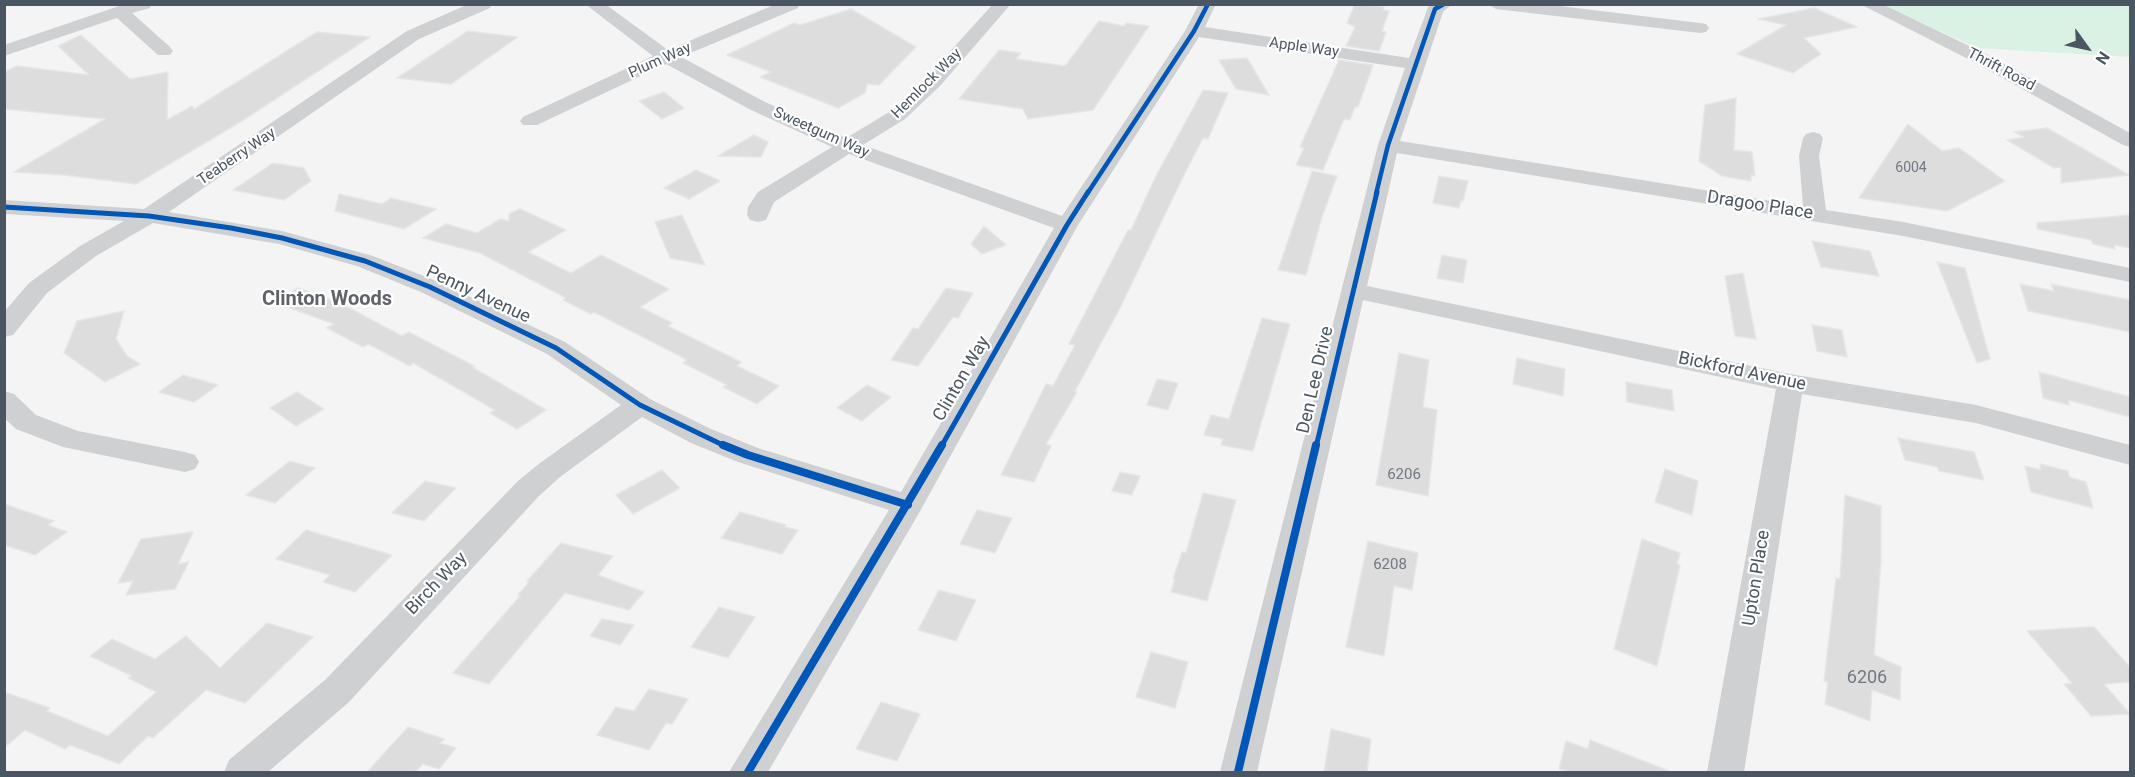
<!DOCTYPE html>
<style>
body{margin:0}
#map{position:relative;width:2135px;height:777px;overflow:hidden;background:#f4f4f4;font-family:Roboto,sans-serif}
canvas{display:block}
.frame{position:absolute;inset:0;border:6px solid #4a5661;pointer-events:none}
.north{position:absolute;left:2057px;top:18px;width:60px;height:60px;-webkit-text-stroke:4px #fff;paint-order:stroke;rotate:123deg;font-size:16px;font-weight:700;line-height:24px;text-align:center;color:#4a5661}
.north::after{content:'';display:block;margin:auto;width:21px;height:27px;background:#4a5661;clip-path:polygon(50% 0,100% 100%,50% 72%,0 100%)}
</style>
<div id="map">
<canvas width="2135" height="777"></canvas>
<div class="frame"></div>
<div class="north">N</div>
</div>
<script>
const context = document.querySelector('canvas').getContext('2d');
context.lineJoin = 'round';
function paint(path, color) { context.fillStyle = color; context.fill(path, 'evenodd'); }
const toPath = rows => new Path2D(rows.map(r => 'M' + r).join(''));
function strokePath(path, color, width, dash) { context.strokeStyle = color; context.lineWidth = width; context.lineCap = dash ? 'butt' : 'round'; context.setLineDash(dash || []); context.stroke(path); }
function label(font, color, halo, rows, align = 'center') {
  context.font = font + ' Roboto,sans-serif'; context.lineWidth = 4.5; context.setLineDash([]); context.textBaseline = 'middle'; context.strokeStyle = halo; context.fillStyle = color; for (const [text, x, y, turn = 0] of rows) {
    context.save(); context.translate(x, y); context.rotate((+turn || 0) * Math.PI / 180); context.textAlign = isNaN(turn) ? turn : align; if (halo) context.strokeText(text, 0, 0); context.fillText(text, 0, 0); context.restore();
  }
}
const green = toPath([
 [1883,5,2130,5,2130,57,1977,48]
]);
const building = toPath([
 [1355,4,1384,7,1383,10,1389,11,1382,31,1386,32,1379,51,1346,46,1355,27,1347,23,1355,4],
 [1814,8,1857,27,1804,38,1821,54,1793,73,1737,54,1786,25,1758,19,1814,8],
 [851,9,916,47,879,85,867,84,865,93,838,108,760,77,771,72,727,55,794,23,800,25,851,9],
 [1099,21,1124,26,1126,23,1149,26,1093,110,1028,119,1023,109,959,99,999,50,1021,53,1016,59,1065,66,1099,21],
 [468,31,518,37,451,84,397,78,468,31],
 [317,32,370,37,242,121,136,184,64,175,14,172,105,119,4,109,4,72,17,66,89,75,58,46,81,35,130,79,168,72,167,120,192,106,194,109,317,32],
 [1247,58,1269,95,1236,89,1219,60,1247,58],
 [1339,60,1373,65,1358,107,1355,107,1350,120,1344,119,1323,170,1296,165,1304,148,1300,147,1339,60],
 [1203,90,1228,93,1208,139,1203,138,1184,175,1119,310,1075,391,1077,392,1046,444,1051,446,1034,482,1001,475,1046,384,1053,386,1075,345,1069,344,1128,230,1131,230,1156,176,1203,90],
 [664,92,684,108,662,119,639,101,664,92],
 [1736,98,1734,150,1752,152,1755,176,1751,175,1751,181,1722,176,1699,161,1705,105,1736,98],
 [1908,124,1942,151,1959,148,2005,181,1947,211,1859,198,1908,124],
 [2047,128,2129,175,2061,183,2061,167,2054,168,2007,140,2024,137,2014,132,2047,128],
 [754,135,768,142,761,157,718,156,754,135],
 [273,163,304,168,311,181,284,200,233,190,273,163],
 [696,170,720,181,689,199,664,188,696,170],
 [1312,171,1337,176,1321,220,1306,275,1278,270,1312,171],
 [1439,176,1468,181,1463,201,1461,201,1459,208,1433,203,1439,176],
 [339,194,382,204,391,198,436,209,404,229,335,211,339,194],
 [520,209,566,230,528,252,571,273,601,255,669,289,640,307,672,323,668,326,741,362,737,366,779,386,757,404,723,387,727,385,683,363,687,360,672,352,594,312,591,314,563,300,566,298,480,253,423,238,446,224,477,233,500,219,509,221,509,214,520,209],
 [682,215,705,265,670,258,655,222,682,215],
 [2130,215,2130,248,2114,245,2115,249,2093,244,2091,240,2037,229,2037,223,2130,215],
 [984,226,1006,245,982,254,971,244,984,226],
 [1812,241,1870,251,1879,276,1821,267,1812,241],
 [1442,255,1467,260,1463,283,1437,278,1442,255],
 [1937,262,1965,268,1990,359,1977,363,1937,262],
 [1743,273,1756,339,1735,336,1725,276,1743,273],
 [2020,284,2054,291,2051,284,2130,300,2130,332,2028,311,2020,284],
 [298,288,340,303,402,336,409,332,474,366,472,367,546,410,517,429,490,413,495,410,413,363,410,366,368,344,363,347,327,328,334,324,273,302,298,288],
 [946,288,973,293,958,318,953,317,918,366,891,360,913,328,918,329,946,288],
 [124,311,116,339,127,356,140,364,105,382,64,353,77,321,124,311],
 [1262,318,1290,324,1253,451,1221,445,1223,439,1204,435,1211,415,1229,419,1262,318],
 [1812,325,1842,330,1847,357,1817,351,1812,325],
 [1399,353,1429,360,1423,407,1437,410,1428,496,1376,485,1399,353],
 [1517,358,1565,369,1563,396,1513,384,1517,358],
 [2039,372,2130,397,2130,417,2068,400,2069,405,2043,398,2039,372],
 [183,375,218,385,194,402,159,392,183,375],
 [1157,379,1178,383,1168,410,1147,405,1157,379],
 [1626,382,1672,390,1674,411,1627,402,1626,382],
 [867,385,891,397,862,421,837,408,867,385],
 [297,392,324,409,296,426,270,408,297,392],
 [1898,438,1974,452,1984,480,1939,471,1937,467,1905,460,1898,438],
 [290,461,315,468,275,503,246,495,290,461],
 [2040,464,2068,471,2069,477,2086,482,2093,508,2031,492,2025,466,2041,470,2040,464],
 [1665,469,1698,481,1692,515,1655,502,1665,469],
 [662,470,680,488,633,514,616,495,662,470],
 [1120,472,1140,476,1132,495,1112,491,1120,472],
 [425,481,456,488,424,521,392,513,425,481],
 [1203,493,1236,500,1207,601,1171,592,1175,579,1173,579,1182,552,1186,553,1203,493],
 [1845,495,1881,506,1881,560,1874,655,1901,667,1900,700,1872,690,1870,721,1825,704,1828,682,1824,681,1829,639,1836,578,1840,579,1845,495],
 [4,504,54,521,48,525,67,532,35,555,4,545,4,504],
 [977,510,1012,518,995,553,960,544,977,510],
 [740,512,786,525,785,527,798,530,782,554,721,538,740,512],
 [306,530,392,555,355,592,323,582,330,575,276,559,306,530],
 [193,532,178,564,189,562,175,589,126,595,133,581,118,583,141,539,193,532],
 [1642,539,1680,553,1677,564,1680,565,1657,666,1614,649,1642,539],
 [1368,541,1418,553,1412,590,1394,586,1384,656,1346,647,1368,541],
 [561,543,613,556,598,575,644,592,629,610,565,593,489,684,453,673,520,596,518,595,529,582,527,581,561,543],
 [939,590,976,600,956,641,918,630,939,590],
 [719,607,755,617,728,658,691,647,719,607],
 [602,619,634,625,620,645,590,636,602,619],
 [267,623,313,637,245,703,206,690,153,738,148,736,119,764,70,745,65,749,25,730,4,748,4,692,50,708,47,711,108,736,156,692,128,678,132,676,90,656,112,639,155,659,186,636,220,668,267,623],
 [2087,627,2094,627,2130,667,2130,682,2104,684,2130,714,2091,716,2064,684,2072,683,2027,631,2087,627],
 [1151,652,1188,662,1175,708,1136,697,1151,652],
 [649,689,688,699,672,724,666,723,649,750,597,735,616,707,634,711,649,689],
 [881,702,920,714,897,761,856,749,881,702],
 [408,727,444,739,440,743,456,748,439,769,423,764,415,772,367,772,408,727],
 [1331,729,1371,739,1367,772,1324,772,1331,729],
 [1590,740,1669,771,1669,772,1569,772,1559,769,1566,741,1588,749,1590,740]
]);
const minor = toPath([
 [125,4,152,4,150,8,132,13,170,47,173,51,170,55,158,55,117,18,4,56,4,45,125,4],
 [469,4,492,4,490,8,419,39,169,212,282,231,373,256,439,282,565,342,650,399,711,429,758,448,901,492,1054,228,849,154,774,202,766,220,758,222,750,220,747,215,748,207,758,192,832,147,751,110,666,64,537,125,523,125,520,121,523,117,653,56,585,4,605,4,668,50,776,4,800,4,798,8,681,57,765,102,846,138,891,111,926,78,993,4,1011,4,940,86,905,119,863,145,1062,216,1185,31,1199,4,1216,4,1205,27,1409,58,1429,5,1452,4,1443,12,1400,141,1803,206,1799,156,1803,138,1806,134,1813,132,1820,134,1823,138,1819,156,1826,210,1903,222,2130,268,2130,282,1903,236,1397,153,1367,286,1790,374,1976,405,2130,445,2130,465,1976,423,1802,394,1744,772,1707,772,1776,389,1363,300,1257,772,1220,772,1378,145,1405,68,1199,37,1078,225,919,513,768,772,729,772,889,510,738,462,691,443,642,417,560,477,538,497,349,702,268,772,224,772,229,760,325,680,518,481,540,463,621,405,547,354,421,292,357,266,279,244,153,223,96,256,47,293,13,335,4,337,4,312,29,283,80,246,124,221,4,214,4,200,144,209,407,31,469,4],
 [1488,4,1543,4,1700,23,1706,24,1709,28,1706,32,1700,33,1496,9,1488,4],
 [1860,4,1882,4,1986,54,2130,133,2130,147,2123,145,1974,62,1860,4],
 [4,391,14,394,36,415,78,431,185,452,195,455,199,462,195,469,185,472,63,447,16,429,4,418,4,391]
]);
const cyclewayFar2 = toPath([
 [1087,194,1194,31,1208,4],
 [1376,194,1388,145,1435,9,1444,4]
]);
const cyclewayFar1 = toPath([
 [4,207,149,216,231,228,282,238,365,261,430,287,556,348,640,405,727,447],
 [941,447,1067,225,1088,192],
 [1316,447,1377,192]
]);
const cycleway = toPath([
 [723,445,748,455,908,505],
 [748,772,942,445],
 [1238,772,1316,445]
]);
const farNumbernames = [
 ["6004",1911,168]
];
const farStreetnames = [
 ["Apple Way",1304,48,8],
 ["Plum Way",660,61,-24],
 ["Thrift Road",2001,70,28],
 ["Hemlock Way",927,84,-45],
 ["Sweetgum Way",821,133,24],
 ["Teaberry Way",237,157,-34]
];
const numberNames = [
 ["6206",1404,475],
 ["6208",1390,565]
];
const streetNames = [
 ["Dragoo Place",1760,206,9],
 ["Penny Avenue",478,295,25],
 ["Bickford Avenue",1742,372,12],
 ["Clinton Way",962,379,-60],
 ["Den Lee Drive",1316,380,-77],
 ["Upton Place",1757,578,-81],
 ["Birch Way",437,584,-46]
];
const nearNumbernames = [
 ["6206",1867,678]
];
const neighbourhoodNames = [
 ["Clinton Woods",327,300]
];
paint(green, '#d9f2e3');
paint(building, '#ddddde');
strokePath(building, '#e5e6e7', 1.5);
paint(minor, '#ced0d2');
strokePath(cyclewayFar2, '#0057b8', 4.5);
strokePath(cyclewayFar1, '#0057b8', 5);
strokePath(cycleway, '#0057b8', 8);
label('14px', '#707881', null, farNumbernames);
label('15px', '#4a5661', '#fff', farStreetnames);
label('15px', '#707881', null, numberNames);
label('18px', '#4a5661', '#fff', streetNames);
label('18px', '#707881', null, nearNumbernames);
label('bold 20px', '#5f6368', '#fff', neighbourhoodNames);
</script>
